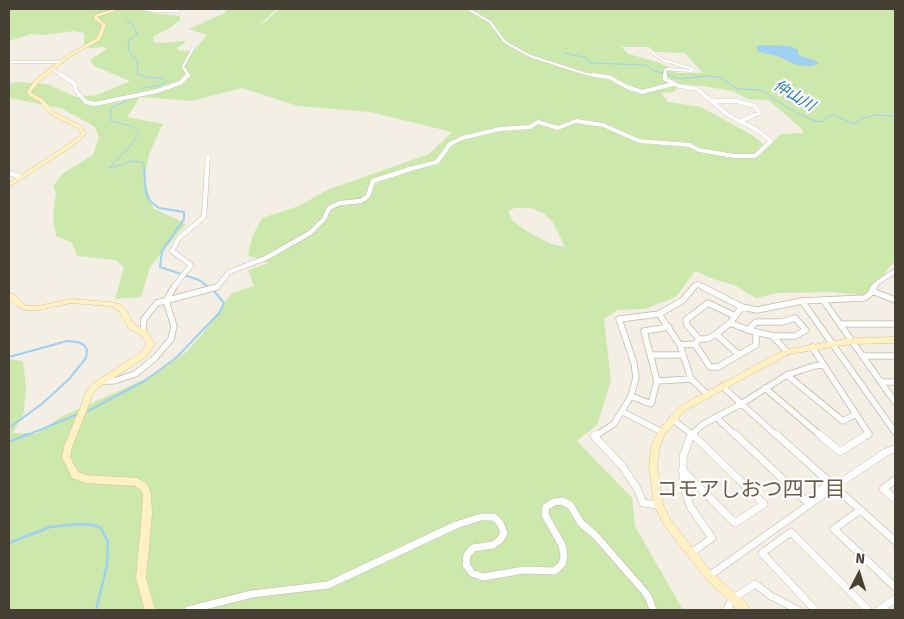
<!DOCTYPE html>
<meta charset="utf-8">
<style>
body{margin:0}
#map{position:relative;width:904px;height:619px;overflow:hidden;background:#f3efe5;font-family:"Fira Sans",sans-serif}
canvas{display:block}
.frame{position:absolute;inset:0;border:10px solid #453f34;pointer-events:none}
.north{position:absolute;left:834px;top:549px;width:50px;height:50px;-webkit-text-stroke:4px #fff;paint-order:stroke;rotate:5deg;font-size:14px;font-weight:700;line-height:20px;text-align:center;color:#453f34}
.north::after{content:'';display:block;margin:auto;width:18px;height:22px;background:#453f34;clip-path:polygon(50% 0,100% 100%,50% 72%,0 100%)}
</style>
<div id="map">
<canvas width="904" height="619"></canvas>
<div class="frame"></div>
<div class="north">N</div>
</div>
<script>
const context = document.querySelector('canvas').getContext('2d');
context.lineJoin = 'round';
function paint(path, color) { context.fillStyle = color; context.fill(path, 'evenodd'); }
const toPath = rows => new Path2D(rows.map(r => 'M' + r).join(''));
function strokePath(path, color, width, dash) { context.strokeStyle = color; context.lineWidth = width; context.lineCap = dash ? 'butt' : 'round'; context.setLineDash(dash || []); context.stroke(path); }
function label(font, color, halo, rows, align = 'center') {
  context.font = font + ' "Fira Sans","Noto Sans JP",sans-serif'; context.lineWidth = 4.5; context.setLineDash([]); context.textBaseline = 'middle'; context.strokeStyle = halo; context.fillStyle = color; for (const [text, x, y, turn = 0] of rows) {
    context.save(); context.translate(x, y); context.rotate((+turn || 0) * Math.PI / 180); context.textAlign = isNaN(turn) ? turn : align; if (halo) context.strokeText(text, 0, 0); context.fillText(text, 0, 0); context.restore();
  }
}
const green = toPath([
 [9,9,139,9,153,13,180,16,180,20,170,28,154,36,153,40,154,42,161,43,184,41,186,42,177,48,178,50,186,51,195,49,207,35,189,29,220,15,226,12,226,9,277,9,264,21,255,25,265,22,279,9,895,9,895,261,866,296,833,292,778,293,756,298,734,285,716,280,695,271,676,297,645,309,618,310,604,319,611,381,597,425,577,441,632,498,635,526,683,610,9,610,9,359,23,361,26,388,24,411,13,433,36,434,61,417,143,380,183,355,202,335,232,293,254,286,248,270,268,263,248,255,252,237,262,218,299,206,327,190,429,154,452,132,370,112,298,106,242,88,192,101,140,97,127,117,163,124,149,154,144,180,153,208,186,224,150,267,141,297,115,299,124,267,116,260,77,256,72,243,56,236,53,217,56,192,53,186,62,174,93,155,99,137,94,126,60,108,9,98,9,84,16,82,47,84,76,97,97,95,130,81,94,66,90,60,107,49,105,47,90,48,84,43,84,33,74,31,43,35,31,34,9,41],
 [621,47,649,47,655,52,685,53,703,73,678,73,660,63,629,54],
 [680,84,703,86,732,91,748,99,768,100,800,127,804,133,780,134,768,148,752,135,701,107,668,102,661,93,674,92],
 [515,208,531,208,543,213,552,221,565,247,551,244,528,232,513,221,508,211]
]);
const water = toPath([
 [760,45,790,46,798,50,798,55,814,60,819,64,810,66,796,65,778,56,759,52,756,47]
]);
const streamFar2 = toPath([
 [126,21,132,23,137,34,128,41,129,52,137,61,138,74,146,77,162,78,167,81,160,85,143,88,137,93],
 [565,53,587,58,590,63,646,65,655,71,680,79,704,76,720,77,737,89,763,90,772,98,797,113,815,121,822,122,829,116,834,115,854,124,863,118,876,115,895,116],
 [129,99,110,109,111,121,134,127,139,133,131,145,109,168,133,161,144,163,144,170]
]);
const streamFar1 = toPath([
 [144,169,146,193,150,201,159,208,184,212,184,219,162,251,160,267,199,280,210,288],
 [9,357,67,341,78,342,84,345,87,350,86,358,69,379,43,403,9,428],
 [88,411,146,380,177,357,220,312,224,303,214,291],
 [25,436,76,415]
]);
const stream = toPath([
 [9,442,28,434],
 [9,543,50,527,79,524,94,525,101,528,108,542,107,565,96,610]
]);
const streetFar4 = toPath([
 [146,9,154,11,178,11,179,9],
 [468,9,490,22,505,42,530,56,586,74,602,76],
 [653,53,663,60,693,69,691,71,667,69,665,70,665,76],
 [9,62,62,62],
 [53,70,63,76],
 [189,76,183,67,193,48]
]);
const streetFar3 = toPath([
 [61,75,74,83,76,91,86,102,95,104,157,91,180,83,188,75],
 [593,75,609,77,627,87,642,92,673,84],
 [713,101,736,101,755,106,759,113,739,122],
 [207,170,208,156],
 [406,170,437,162,450,144,462,138,500,129,530,127,538,122,558,128,576,121,603,125,639,141,690,145,699,150,734,156,755,156,771,141,757,130,728,115,697,89,679,86,665,79,665,75]
]);
const streetFar2 = toPath([
 [9,173,21,177],
 [173,288,191,265,172,251,179,238,204,217,207,169],
 [212,288,217,287,229,272,266,258,310,233,324,219,329,208,340,203,361,201,368,196,373,181,410,169],
 [693,288,697,284,705,288],
 [873,288,877,283,895,271]
]);
const streetFar1 = toPath([
 [703,287,742,307,757,310,802,301,864,298,869,295,874,287],
 [872,291,895,300],
 [823,300,895,402],
 [802,301,895,432],
 [659,314,680,345,691,379,707,394],
 [795,318,806,330,795,336,773,336,748,330,756,322,782,322,795,318],
 [730,323,748,330],
 [840,324,895,324],
 [143,332,144,319,157,303,217,287],
 [716,334,739,355],
 [773,336,787,352],
 [699,339,687,325,686,320,708,303,735,316],
 [695,344,710,367,718,367,756,345,756,333],
 [680,345,695,344,699,339,707,339,716,334,730,323,742,307],
 [812,347,869,434,866,436],
 [651,355,682,355],
 [862,356,895,356],
 [787,375,843,421,856,414],
 [103,381,114,381,135,374,155,358,171,339,174,326,166,301,174,287],
 [657,381,691,379],
 [881,382,895,382],
 [722,386,777,436],
 [765,388,821,436],
 [631,396,651,404,657,381,644,331,669,327],
 [623,412,662,432],
 [716,417,736,436],
 [672,419,694,436],
 [595,436,614,424,631,396,636,378,634,363,619,319,659,314,683,300,694,287],
 [690,436,702,425,741,404,787,375,814,366,824,365]
]);
const street = toPath([
 [597,434,594,436,622,466,637,488,643,503,659,505],
 [691,434,683,457,683,485,690,506,712,538,691,553],
 [735,434,806,501,830,483],
 [776,434,895,541],
 [819,434,840,452,868,434],
 [682,470,735,523,764,504,692,434],
 [895,480,883,489,895,499],
 [860,510,834,529,895,587],
 [709,576,834,487,886,452,895,449],
 [188,610,252,594,328,585,456,525,481,517,494,517,500,523,504,533,500,540,493,545,473,548,467,555,466,565,472,573,483,577,524,570,555,571,562,564,564,556,562,545,545,515,546,507,554,502,562,501,570,505,581,523,595,535,644,591,649,598,653,610],
 [727,610,732,599,755,584,771,596,798,610],
 [815,610,762,553,791,532,868,610],
 [879,610,895,599]
]);
const secondary = toPath([
 [115,9,120,9,97,17,106,25,100,40,71,56,39,82,31,92,33,94,43,99,54,112,83,127,86,134,74,145,9,187,9,183,70,143,81,134,79,129,50,114,39,101,29,96,27,92,35,80,69,54,97,38,102,25,94,19,94,15,115,9],
 [9,293,15,295,22,303,27,306,38,306,71,299,109,302,119,304,124,307,135,325,146,330,155,344,146,357,98,388,93,394,72,447,70,457,78,472,86,475,137,478,147,484,151,494,152,514,146,578,155,610,145,610,136,578,142,514,143,494,141,490,135,486,86,483,72,478,62,457,64,447,86,393,92,384,140,353,147,344,140,334,129,329,119,311,115,308,109,306,71,303,38,310,26,310,18,307,9,298,9,293],
 [895,337,895,343,851,344,789,354,686,410,665,434,659,448,657,466,663,505,670,519,712,573,749,606,750,610,738,610,706,579,664,525,654,505,649,466,651,448,659,430,680,406,784,350,851,338,895,337]
]);
const farWaternames = [
 ["仲山川",794,96,31]
];
const nearNeighbourhoodnames = [
 ["コモアしおつ四丁目",751,490]
];
paint(green, '#cce8ac');
paint(water, '#9fcff1');
strokePath(streamFar2, '#9fcff1', 1);
strokePath(streamFar1, '#9fcff1', 2);
strokePath(stream, '#9fcff1', 2.5);
strokePath(streetFar4, '#c1baaa', 3);
strokePath(streetFar3, '#c1baaa', 4.5);
strokePath(streetFar2, '#c1baaa', 5.5);
strokePath(streetFar1, '#c1baaa', 7);
strokePath(street, '#c1baaa', 8);
strokePath(secondary, '#d4c393', 1);
strokePath(streetFar4, '#fff', 2.5);
strokePath(streetFar3, '#fff', 4);
strokePath(streetFar2, '#fff', 4.5);
strokePath(streetFar1, '#fff', 5.5);
strokePath(street, '#fff', 7);
paint(secondary, '#fff1c3');
label('italic 15px', '#2c78b3', '#fff', farWaternames);
label('21px', '#685d4b', '#fff', nearNeighbourhoodnames);
</script>
